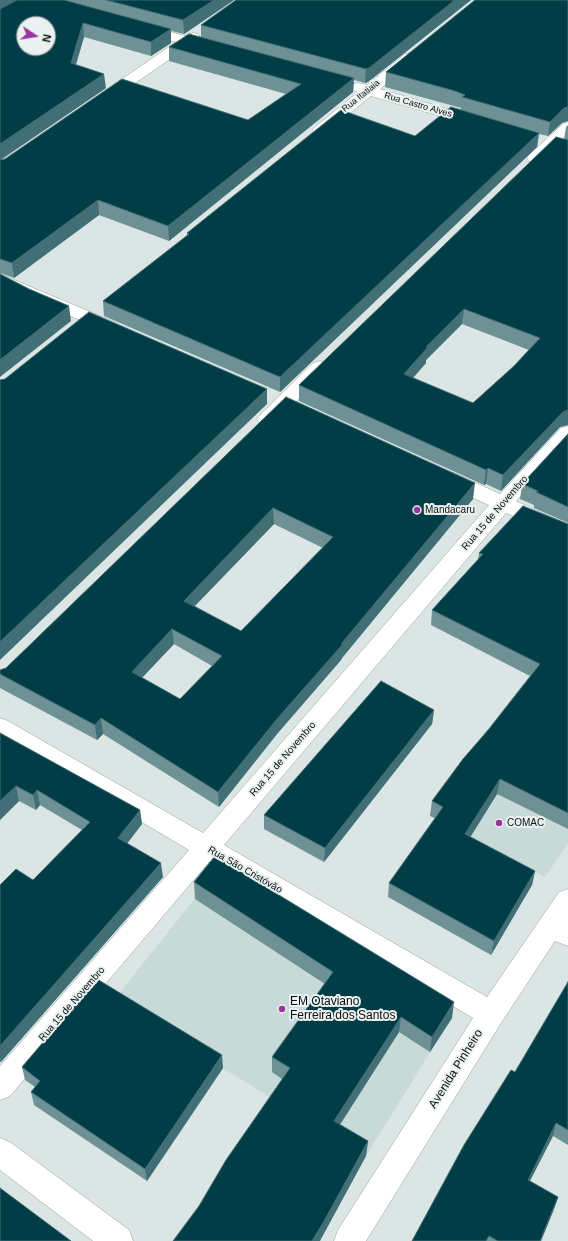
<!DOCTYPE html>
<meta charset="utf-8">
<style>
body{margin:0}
#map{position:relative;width:568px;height:1241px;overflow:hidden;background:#dbe5e3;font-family:Helvetica,sans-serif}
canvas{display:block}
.north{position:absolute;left:16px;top:16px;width:40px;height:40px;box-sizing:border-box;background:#e9f2f0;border:1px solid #919796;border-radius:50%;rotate:102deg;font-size:11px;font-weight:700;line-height:16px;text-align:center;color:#0c0f0f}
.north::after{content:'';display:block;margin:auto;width:14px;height:18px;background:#99369d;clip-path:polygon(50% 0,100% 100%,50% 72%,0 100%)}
</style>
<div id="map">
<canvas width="568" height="1241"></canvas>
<div class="north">N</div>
</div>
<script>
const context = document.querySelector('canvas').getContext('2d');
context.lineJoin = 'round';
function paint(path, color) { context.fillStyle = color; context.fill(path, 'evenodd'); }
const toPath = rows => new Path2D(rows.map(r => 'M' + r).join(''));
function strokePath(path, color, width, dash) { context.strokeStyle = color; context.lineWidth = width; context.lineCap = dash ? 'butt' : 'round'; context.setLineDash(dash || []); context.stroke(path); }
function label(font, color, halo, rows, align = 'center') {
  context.font = font + ' Helvetica,sans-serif'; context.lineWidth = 4; context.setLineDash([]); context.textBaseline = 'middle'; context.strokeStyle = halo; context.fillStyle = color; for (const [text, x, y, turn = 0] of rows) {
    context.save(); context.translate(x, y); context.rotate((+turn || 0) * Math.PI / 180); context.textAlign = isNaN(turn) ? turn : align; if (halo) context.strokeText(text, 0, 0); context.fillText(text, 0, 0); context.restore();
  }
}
const built = toPath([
 [460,775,568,829,568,843,545,877,430,816],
 [216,872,452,1017,366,1156,113,1001]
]);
const street = toPath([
 [142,24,185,36,193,33,198,34,200,37,198,40,214,44,216,47,214,50,209,51,189,46,109,101,104,102,99,101,97,98,99,95,176,42,137,31,135,28,137,25,142,24],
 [410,53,415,54,417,57,415,60,380,89,478,118,481,121,478,124,473,126,468,124,371,96,325,133,320,135,315,133,312,130,315,127,358,92,353,90,351,87,353,84,358,83,367,85,405,54,410,53],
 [568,122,568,135,541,161,535,163,529,161,527,158,529,155,563,124,568,122],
 [0,274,117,323,120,327,117,331,111,332,105,331,0,285,0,274],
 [320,361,327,363,329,367,327,371,274,423,267,425,260,423,257,419,260,415,313,363,320,361],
 [568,426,568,444,516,501,568,525,568,540,506,513,224,845,487,997,559,892,568,889,568,946,555,941,501,1023,366,1241,334,1241,338,1230,473,1018,209,862,10,1096,0,1100,0,1066,189,850,0,738,0,718,8,721,203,833,489,505,440,483,437,478,440,473,447,471,454,473,500,494,561,428,568,426],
 [0,1138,10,1142,129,1230,133,1241,93,1241,0,1170,0,1138]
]);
const wall = toPath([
 [0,0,234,0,184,34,171,31,171,43,151,56,84,37,76,65,106,88,1,160,248,120,286,94,169,61,169,47,201,37,201,25,471,0,368,82,365,83,354,80,353,92,169,241,99,215,14,278,0,273],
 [475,0,562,123,548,136,539,134,537,147,280,392,104,316,103,301,187,236,187,233,415,136,461,110,461,108,454,106,385,87,386,72],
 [568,125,568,425,560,427,501,491,486,484,484,485,299,401,299,385,564,139,566,127],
 [462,324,529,350,514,366,473,403,413,378,426,363,426,360],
 [286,397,473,499,342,658,341,660,277,734,219,807,103,734,97,740,0,688,0,674],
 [274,524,323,548,241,631,195,606],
 [174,644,212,666,180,699,142,678],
 [568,434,568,523,534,508,534,505,520,499,522,484],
 [568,524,568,829,497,794,470,837,535,871,532,885,491,955,388,897,389,883,435,818,430,816,432,801,530,676,431,625,432,610,478,560,479,553],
 [434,710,432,724,324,862,264,829,264,815],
 [0,733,140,810,142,824,127,843,163,877,1,1062,0,1062,0,885,33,880,82,830,40,805,36,810,19,801,0,820],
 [194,882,452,1018,430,1052,399,1032,340,1125,368,1141,366,1156,322,1237,199,1206,282,1079,272,1072,272,1057,325,984,195,899],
 [568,982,568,1145,553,1136,530,1181,558,1197,554,1209,541,1241,412,1241,515,1072],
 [22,1067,223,1068,147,1181,34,1105,31,1092,35,1087,25,1080]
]);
const shadedWall = toPath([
 [0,0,19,0,0,10],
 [214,0,234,0,184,34,183,20],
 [455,0,471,0,368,82,365,83,366,69],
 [83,23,84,37,72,77,71,63],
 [171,29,171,43,151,56,151,42],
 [104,74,106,88,0,160,0,144],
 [354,78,353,92,169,241,168,226],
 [568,107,568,121,562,123,548,136,550,122,564,108],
 [539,133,537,147,280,392,280,377],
 [98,200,99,215,14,278,12,263],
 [69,306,71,321,0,377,0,360],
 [464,309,462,324,426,360,426,363,403,389,404,374,426,347],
 [267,389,267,404,0,660,0,642],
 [568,410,568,425,560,427,501,491,503,475,563,412],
 [488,468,486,484,484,485,486,470],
 [475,483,473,499,342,658,341,660,277,734,219,807,218,792,277,719,342,643],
 [273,508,274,524,185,616,184,601],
 [172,629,174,644,133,687,132,672],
 [434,710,432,724,324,862,325,848],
 [101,718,103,734,97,740,95,725],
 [500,779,497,794,463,849,465,834],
 [16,786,19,801,0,820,0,801],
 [37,790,40,805,36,810,33,795],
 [140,810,142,824,120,853,118,838],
 [161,863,163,877,1,1062,0,1059,0,1046],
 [535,871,532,885,491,955,494,941],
 [454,1002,452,1018,430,1052,432,1037],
 [401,1017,399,1032,333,1135,334,1121],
 [222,1055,223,1068,147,1181,145,1169],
 [556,1123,553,1136,524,1192,528,1180],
 [368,1141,366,1156,322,1237,320,1241,312,1241],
 [558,1197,554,1209,541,1241,540,1241]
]);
const building = toPath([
 [17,0,64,0,171,29,151,42,83,23,71,63,104,74,0,144,0,9,17,0],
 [24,24,48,24,48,48,24,48,24,24],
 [106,0,214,0,183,20,106,0],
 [236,0,455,0,369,68,366,69,201,25,236,0],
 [475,0,568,0,568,107,564,108,550,122,462,97,465,95,455,91,386,72,475,0],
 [189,34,354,78,168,226,98,200,12,263,0,259,0,160,5,159,122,79,248,120,301,84,169,47,189,34],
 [451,107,539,133,280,377,103,301,189,234,187,233,341,110,415,136,451,107],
 [556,137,568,140,568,410,563,412,503,475,488,468,486,470,299,385,556,137],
 [464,309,540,338,514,366,473,403,404,374,428,347,426,347,464,309],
 [0,274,29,289,69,306,0,360,0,274],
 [89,312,267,389,0,642,0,380,5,379,89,312],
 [286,397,475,483,342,643,342,645,277,719,218,792,101,718,95,725,0,674,0,670,6,668,286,397],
 [273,508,333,537,241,631,184,601,273,508],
 [172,629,222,656,180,699,132,672,172,629],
 [568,434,568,507,536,492,538,491,522,484,568,434],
 [523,506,568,524,568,813,500,779,465,834,535,871,494,941,389,883,443,807,432,801,463,759,489,729,540,664,432,610,483,554,479,553,523,506],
 [381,681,434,710,325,848,264,815,381,681],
 [0,733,140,810,118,838,161,863,0,1046,0,885,16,869,33,880,90,822,37,790,33,795,16,786,0,801,0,733],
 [215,856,454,1002,432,1037,401,1017,334,1121,368,1141,323,1223,312,1241,173,1241,199,1206,226,1160,290,1068,272,1057,333,972,194,882,215,856],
 [97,979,222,1055,145,1169,31,1092,40,1081,22,1067,97,979],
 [568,982,568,1130,556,1123,528,1180,558,1197,540,1241,498,1241,489,1236,486,1241,412,1241,464,1145,511,1070,515,1072,568,982],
 [0,1188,71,1241,0,1241,0,1188]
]);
const markers = [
 [417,510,4,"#99369d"],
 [499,823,4,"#99369d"],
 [282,1009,4,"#99369d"]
];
const farStreetnames = [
 ["Rua Itatiaia",361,96,-39],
 ["Rua Castro Alves",418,105,16]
];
const poiNames = [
 ["Mandacaru",425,510],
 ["COMAC",507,823]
];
const streetNames = [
 ["Rua 15 de Novembro",495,513,-49],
 ["Rua 15 de Novembro",283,759,-49],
 ["Rua São Cristóvão",245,870,30],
 ["Rua 15 de Novembro",72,1004,-49]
];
const nearPoinames = [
 ["EM Otaviano",290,1002],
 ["Ferreira dos Santos",290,1016]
];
const nearStreetnames = [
 ["Avenida Pinheiro",456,1069,-58]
];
paint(built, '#c8dad7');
strokePath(street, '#969e9d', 1);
paint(street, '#fff');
paint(wall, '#6e9195');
paint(shadedWall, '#426f76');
paint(building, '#003d47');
strokePath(building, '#426f76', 1);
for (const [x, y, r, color] of markers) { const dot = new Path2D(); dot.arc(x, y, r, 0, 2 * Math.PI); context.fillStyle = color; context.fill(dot); strokePath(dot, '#e9f2f0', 1.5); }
label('9px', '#0c0f0f', '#e9f2f0', farStreetnames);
label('10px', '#0c0f0f', '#e9f2f0', poiNames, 'left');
label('10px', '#0c0f0f', '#e9f2f0', streetNames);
label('12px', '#0c0f0f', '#e9f2f0', nearPoinames, 'left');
label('12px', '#0c0f0f', '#e9f2f0', nearStreetnames);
</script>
